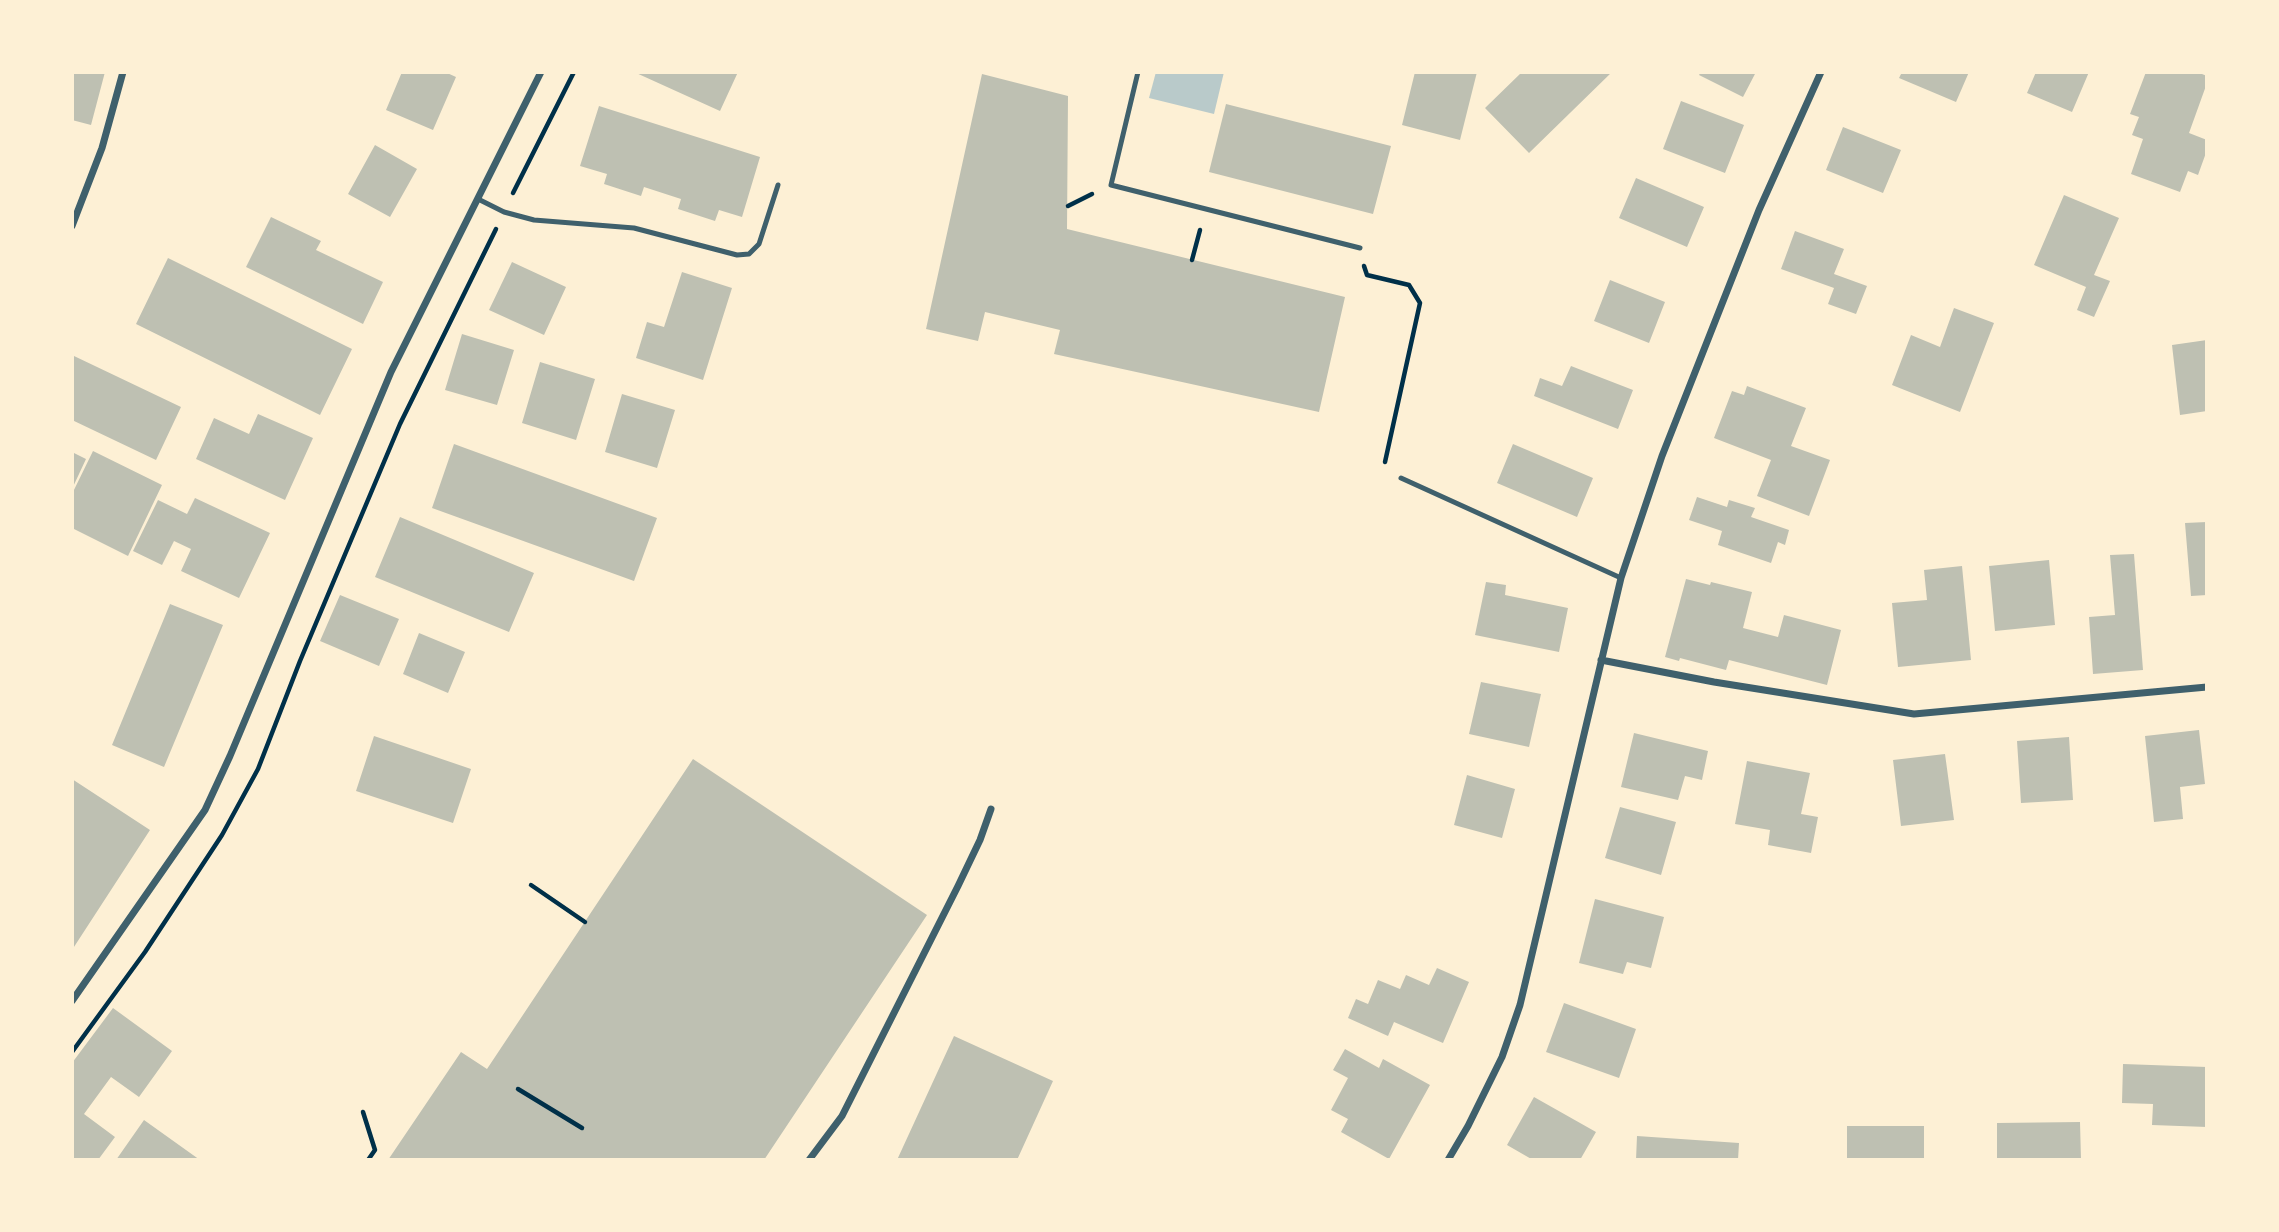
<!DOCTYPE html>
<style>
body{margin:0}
#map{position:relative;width:2279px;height:1232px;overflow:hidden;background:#fdf0d5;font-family:Figtree,sans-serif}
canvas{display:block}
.frame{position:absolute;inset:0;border:74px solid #fdf0d5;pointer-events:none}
</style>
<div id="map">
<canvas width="2279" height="1232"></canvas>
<div class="frame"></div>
</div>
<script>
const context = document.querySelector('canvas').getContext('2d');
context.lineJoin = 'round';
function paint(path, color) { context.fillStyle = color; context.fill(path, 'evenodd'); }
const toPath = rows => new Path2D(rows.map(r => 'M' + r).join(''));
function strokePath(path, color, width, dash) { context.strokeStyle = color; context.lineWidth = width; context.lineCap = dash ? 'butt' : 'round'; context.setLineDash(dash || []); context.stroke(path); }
const green = toPath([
 [1156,72,1224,72,1214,114,1149,98]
]);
const building = toPath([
 [72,72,105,72,91,125,72,120],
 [402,72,445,72,456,77,433,130,386,110],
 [634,72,738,72,720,111],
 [1415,72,1477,72,1460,140,1402,125],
 [1522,72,1612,72,1529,153,1485,108],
 [1701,72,1756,72,1743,97,1699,75],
 [1902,72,1969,72,1956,102,1899,78],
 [2036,72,2089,72,2072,112,2027,93],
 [2146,72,2197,72,2207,76,2207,83,2189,133,2207,140,2207,150,2198,175,2188,171,2180,192,2131,174,2143,139,2132,135,2139,117,2130,114],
 [982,74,1068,96,1067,229,1345,297,1319,412,1054,354,1060,330,985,312,978,341,926,329],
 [1681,101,1744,125,1725,173,1663,149],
 [1226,104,1391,146,1373,214,1209,172],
 [599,106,760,157,742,217,719,210,715,221,678,209,681,199,644,187,641,196,604,184,607,174,580,166],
 [1843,127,1901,150,1883,193,1826,170],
 [375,145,417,169,390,217,348,194],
 [1636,178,1704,207,1687,247,1619,218],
 [2064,195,2119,218,2094,275,2110,281,2094,317,2077,310,2086,287,2034,265],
 [271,217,321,241,316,250,383,282,363,324,246,267],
 [1795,231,1844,249,1834,274,1867,286,1856,314,1828,304,1834,288,1781,269],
 [168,258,352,349,320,415,136,324],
 [512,262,566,287,544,335,489,310],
 [682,272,732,288,703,380,636,358,647,322,664,327],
 [1610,280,1665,302,1649,343,1594,321],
 [1954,308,1994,323,1960,412,1892,385,1911,335,1940,347],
 [462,334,514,350,497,405,445,390],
 [2207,340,2207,411,2180,415,2172,345],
 [74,356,181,407,156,460,72,420,72,361],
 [540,362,595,379,576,440,522,423],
 [1571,366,1633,390,1618,429,1534,396,1540,378,1562,386],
 [1747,386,1806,408,1791,446,1830,460,1809,516,1757,496,1771,460,1714,438,1732,391,1744,395],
 [622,394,675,410,657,468,605,452],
 [258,414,313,438,285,500,196,459,214,418,249,434],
 [454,444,657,518,634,581,432,508],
 [1513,444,1593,478,1577,517,1497,483],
 [93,451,162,485,128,556,72,528,72,494],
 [72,452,86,459,72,489],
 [1697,497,1727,507,1729,500,1755,508,1751,517,1789,530,1785,545,1778,542,1771,563,1718,545,1722,531,1689,520],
 [195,498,270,533,239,598,181,571,191,549,174,541,162,565,133,551,158,500,187,514],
 [400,517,534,573,509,632,375,577],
 [2207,522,2207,595,2191,596,2185,523],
 [2134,554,2143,670,2093,674,2089,617,2115,615,2110,555],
 [2049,560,2055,625,1995,631,1989,566],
 [1962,566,1971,660,1898,667,1892,603,1927,600,1924,570],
 [1686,579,1710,585,1711,582,1752,592,1743,628,1778,637,1784,615,1841,630,1827,685,1729,660,1726,670,1680,658,1679,661,1665,657],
 [1486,582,1506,585,1505,595,1568,608,1559,652,1475,635],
 [340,595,399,619,379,666,320,641],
 [170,604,223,625,164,767,112,745],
 [419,633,465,652,448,693,403,674],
 [1481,682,1541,694,1529,747,1469,734],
 [2199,730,2205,784,2180,787,2183,819,2154,822,2145,736],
 [1634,733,1708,751,1702,780,1685,776,1678,800,1621,787],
 [374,736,471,769,453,823,356,791],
 [2069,737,2073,800,2021,803,2017,741],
 [1945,754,1954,820,1901,826,1893,760],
 [693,759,927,915,764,1160,388,1160,461,1052,487,1069],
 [1747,761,1810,773,1801,814,1818,817,1811,853,1768,845,1770,830,1735,824],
 [1467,775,1515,789,1502,838,1454,825],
 [72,779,150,830,72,950],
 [1620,807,1676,822,1661,875,1605,858],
 [1595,899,1664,917,1651,968,1627,962,1623,974,1579,963],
 [1437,968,1469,982,1443,1043,1394,1022,1388,1036,1348,1018,1356,999,1368,1004,1378,980,1400,989,1406,975,1429,985],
 [1564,1003,1636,1029,1619,1078,1546,1052],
 [113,1008,172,1051,139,1097,111,1077,84,1114,115,1137,98,1160,72,1160,72,1063],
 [954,1036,1053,1081,1017,1160,897,1160],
 [1345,1049,1379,1068,1383,1059,1430,1085,1389,1159,1341,1132,1348,1119,1331,1110,1348,1078,1333,1070],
 [2123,1064,2207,1067,2207,1127,2152,1125,2153,1104,2122,1103],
 [1534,1097,1596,1132,1580,1160,1533,1160,1507,1145],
 [144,1120,200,1160,116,1160],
 [2080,1122,2081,1160,1997,1160,1997,1123],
 [1847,1126,1924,1126,1924,1160,1847,1160],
 [1637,1136,1739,1143,1738,1160,1636,1160]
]);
const path = toPath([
 [513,193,574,72],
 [1068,206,1092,194],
 [1192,260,1200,230],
 [1364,266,1367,275,1409,285,1420,303,1385,462],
 [531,885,585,922],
 [72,1052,145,952,222,835,258,769,300,661,400,424,496,229],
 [518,1089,582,1128],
 [363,1112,375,1150,368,1160]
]);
const service = toPath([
 [1138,72,1111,185,1360,248],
 [478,199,504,212,534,220,634,228,737,255,749,254,759,244,778,185],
 [1401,478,1621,578]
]);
const minor = toPath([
 [72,226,102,148,123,72],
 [1601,660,1714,682,1914,714,2207,687],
 [72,1001,205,810,230,756,391,372,541,72],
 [809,1160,842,1116,958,886,980,840,991,809],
 [1448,1160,1468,1126,1502,1057,1520,1005,1621,578,1662,456,1759,210,1821,72]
]);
paint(green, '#b9caca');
paint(building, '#bec0b2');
strokePath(path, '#003049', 4.5);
strokePath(service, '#3f606c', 5);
strokePath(minor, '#3f606c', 7);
</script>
